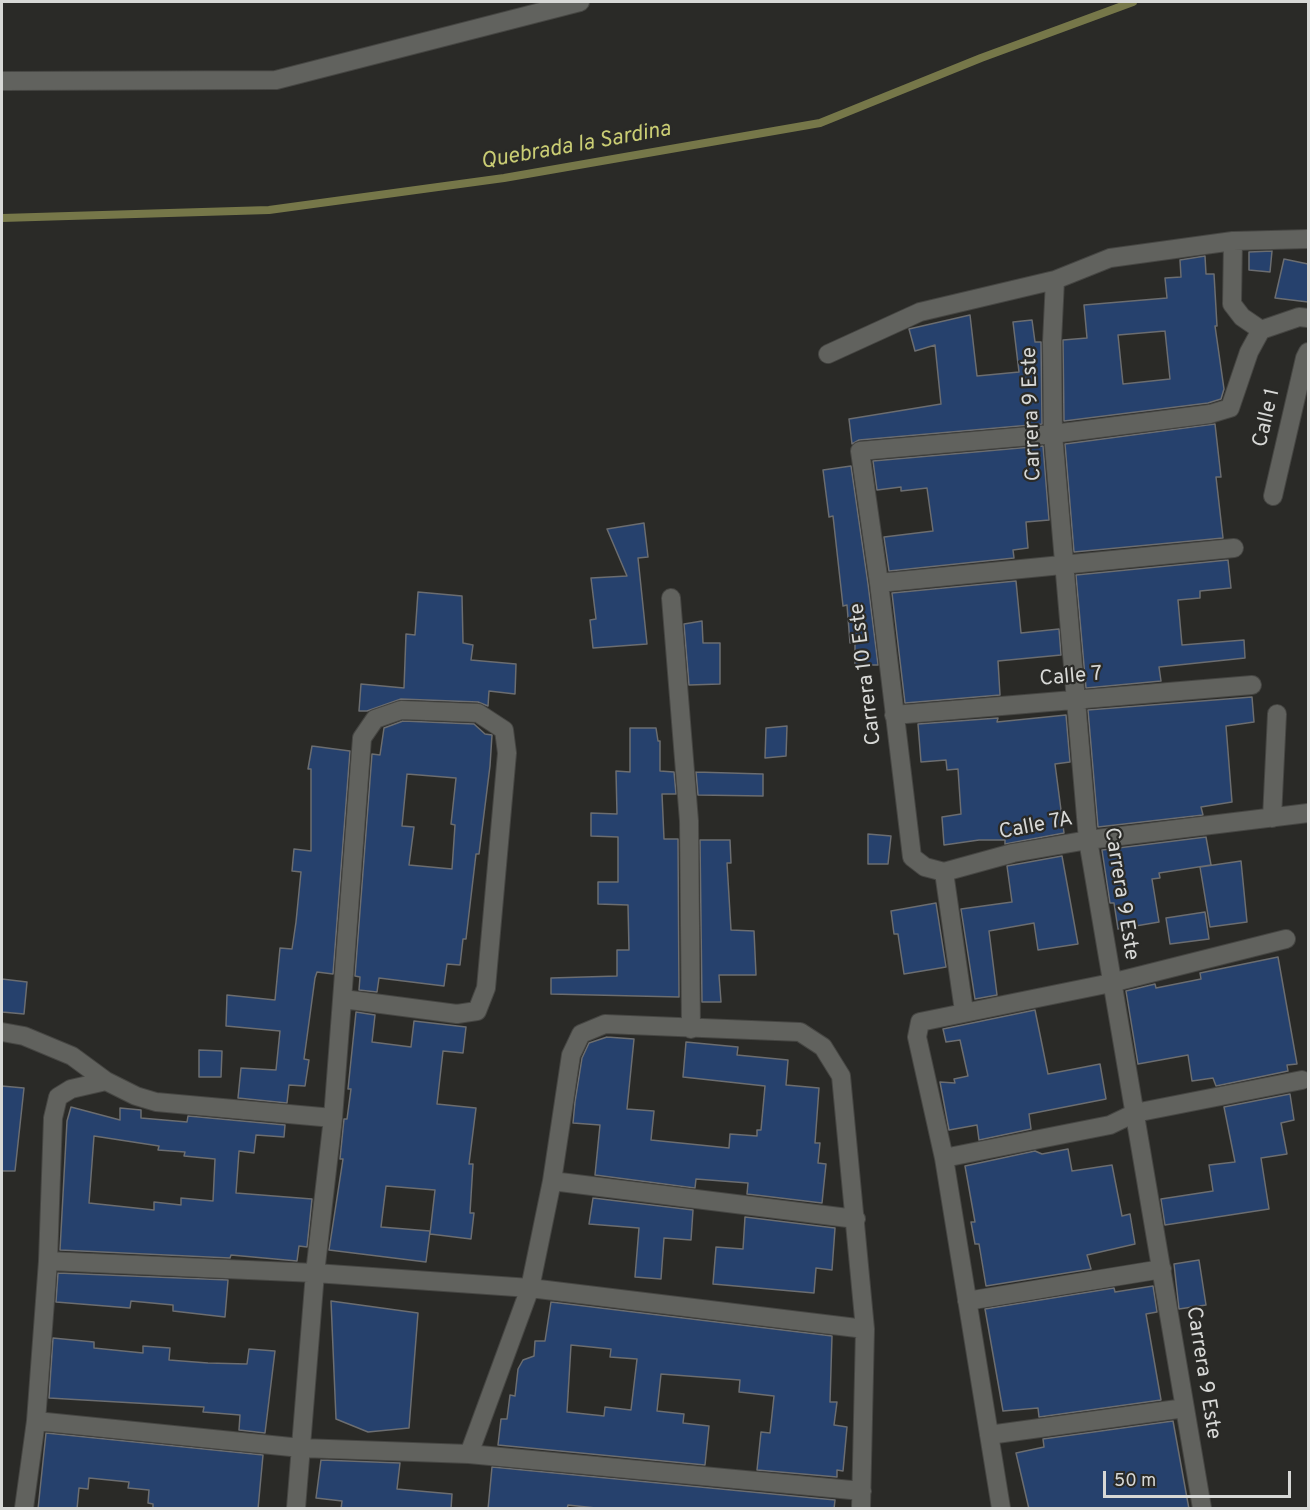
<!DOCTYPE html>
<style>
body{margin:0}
#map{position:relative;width:1310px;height:1510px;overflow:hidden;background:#2a2a27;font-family:Overpass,sans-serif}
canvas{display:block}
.frame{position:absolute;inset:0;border:3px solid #d7d8d6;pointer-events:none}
.scale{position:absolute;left:1103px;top:1471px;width:188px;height:27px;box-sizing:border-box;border:3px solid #d7d8d6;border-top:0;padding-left:8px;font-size:18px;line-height:21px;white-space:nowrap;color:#d7d8d6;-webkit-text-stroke:4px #2a2a27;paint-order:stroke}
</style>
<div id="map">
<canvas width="1310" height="1510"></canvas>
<div class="frame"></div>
<div class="scale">50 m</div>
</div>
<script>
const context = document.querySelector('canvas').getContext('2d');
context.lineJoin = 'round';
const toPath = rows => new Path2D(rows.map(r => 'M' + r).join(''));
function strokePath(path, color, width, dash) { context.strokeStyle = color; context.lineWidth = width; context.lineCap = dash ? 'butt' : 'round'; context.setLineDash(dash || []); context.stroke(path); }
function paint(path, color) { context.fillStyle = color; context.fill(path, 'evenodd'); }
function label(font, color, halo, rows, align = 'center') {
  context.font = font + ' Overpass,sans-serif'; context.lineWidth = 4.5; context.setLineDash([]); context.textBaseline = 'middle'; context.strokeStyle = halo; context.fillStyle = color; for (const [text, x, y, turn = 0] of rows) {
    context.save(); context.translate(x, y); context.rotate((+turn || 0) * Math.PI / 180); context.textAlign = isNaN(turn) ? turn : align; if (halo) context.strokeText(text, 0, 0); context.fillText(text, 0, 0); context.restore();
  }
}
const stream = toPath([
 [2,218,269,210,504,178,820,123,981,58,1133,2]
]);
const building = toPath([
 [1272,251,1270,272,1249,270,1249,252,1272,251],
 [1205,256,1206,274,1214,274,1217,326,1215,326,1224,389,1221,399,1208,403,1064,421,1063,340,1087,338,1084,305,1167,298,1165,278,1181,277,1180,260,1205,256],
 [1165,331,1170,379,1123,384,1118,335,1165,331],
 [1284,259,1308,264,1308,302,1275,298,1284,259],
 [970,315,977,376,1019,372,1013,322,1032,320,1035,342,1041,342,1042,424,859,440,852,444,849,419,941,404,935,345,915,351,909,329,970,315],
 [1215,424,1221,477,1216,477,1223,538,1074,552,1065,444,1215,424],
 [1043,446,1049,520,1026,522,1028,548,1013,550,1014,558,889,571,884,537,933,531,927,488,901,491,901,487,877,490,873,461,1043,446],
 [851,466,868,584,878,665,855,665,855,643,850,643,847,605,843,606,833,516,829,517,823,470,851,466],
 [644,523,648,557,638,558,647,644,593,648,590,620,596,619,591,578,627,576,607,529,644,523],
 [1228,560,1231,588,1200,591,1200,598,1178,600,1182,645,1244,640,1245,658,1159,667,1161,681,1086,688,1076,575,1228,560],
 [1016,581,1021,633,1059,629,1061,655,998,661,1000,695,905,703,892,593,1016,581],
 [418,592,462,596,463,643,473,645,471,660,516,664,515,694,489,691,488,706,478,702,401,699,367,711,359,711,361,684,404,688,406,634,415,635,418,592],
 [702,621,703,643,720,643,720,684,689,685,684,624,702,621],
 [1252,697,1254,722,1226,726,1232,802,1201,807,1203,815,1098,827,1088,710,1252,697],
 [1066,715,1070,762,1055,764,1064,833,1005,844,1005,840,979,840,944,845,942,817,961,814,958,769,947,770,946,760,921,762,918,724,998,718,997,722,1066,715],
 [403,721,474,724,485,734,492,735,490,766,479,854,476,854,466,939,463,939,460,965,447,964,444,986,379,978,377,992,359,990,360,977,355,976,372,754,380,755,384,728,403,721],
 [407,774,456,778,451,824,455,825,452,869,409,865,414,827,402,826,407,774],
 [787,726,786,756,765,758,766,728,787,726],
 [630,728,656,728,658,741,660,741,660,771,674,772,676,794,662,794,664,839,678,839,679,997,551,994,551,978,617,976,617,950,629,950,628,905,598,904,598,882,618,882,618,837,591,836,591,813,617,814,616,771,630,772,630,728],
 [312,746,350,751,333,974,317,972,315,978,304,1059,309,1060,305,1086,289,1085,287,1103,238,1098,241,1068,276,1070,280,1031,226,1026,227,995,275,1000,280,948,292,949,296,922,301,872,292,871,294,849,311,851,311,769,308,769,312,746],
 [696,772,763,774,763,796,698,795,696,772],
 [868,834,891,836,888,864,868,864,868,834],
 [1206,837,1211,865,1159,873,1160,878,1152,879,1159,922,1118,929,1114,903,1110,903,1102,850,1206,837],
 [700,840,730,840,731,863,727,863,731,930,754,931,756,975,719,975,721,1002,702,1002,700,840],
 [1062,856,1078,944,1038,950,1034,923,989,931,997,995,975,999,961,909,1012,902,1007,866,1062,856],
 [1241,861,1247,922,1210,927,1200,867,1241,861],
 [936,903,946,967,904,974,898,934,894,934,891,911,936,903],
 [1205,912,1209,939,1170,944,1166,918,1205,912],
 [1278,957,1297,1064,1287,1065,1288,1071,1216,1086,1213,1078,1192,1081,1188,1055,1138,1064,1126,991,1155,984,1156,988,1201,979,1200,973,1278,957],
 [2,979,27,982,24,1014,2,1012,2,979],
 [1035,1010,1048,1074,1100,1064,1106,1099,1029,1114,1031,1129,979,1140,977,1125,949,1130,940,1082,955,1083,954,1079,968,1076,960,1040,946,1042,943,1029,1035,1010],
 [356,1012,375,1015,372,1042,411,1047,414,1021,466,1027,463,1053,443,1051,437,1104,476,1108,469,1164,473,1164,470,1213,474,1213,471,1239,430,1234,435,1190,386,1186,381,1227,430,1231,426,1262,329,1250,343,1159,340,1159,344,1119,347,1119,351,1089,348,1089,356,1012],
 [607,1037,634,1039,627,1109,654,1111,651,1140,729,1148,730,1134,757,1136,757,1130,761,1130,765,1086,683,1077,686,1042,738,1047,737,1055,788,1060,786,1085,819,1088,815,1143,820,1143,818,1163,826,1164,822,1203,747,1194,748,1183,696,1179,695,1188,595,1175,600,1125,573,1123,575,1102,582,1058,589,1043,607,1037],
 [199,1050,222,1051,221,1077,199,1077,199,1050],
 [2,1086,24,1088,15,1171,2,1171,2,1086],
 [1290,1094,1294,1120,1281,1123,1287,1154,1261,1158,1269,1209,1165,1225,1161,1199,1213,1191,1209,1165,1235,1162,1224,1107,1290,1094],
 [71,1107,120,1120,120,1108,141,1110,141,1118,187,1122,188,1116,285,1125,284,1137,256,1135,254,1153,239,1151,236,1193,312,1199,307,1247,299,1246,297,1261,231,1255,230,1258,60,1250,67,1121,71,1107],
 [94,1136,159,1146,158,1150,185,1152,184,1156,215,1159,213,1201,181,1198,181,1205,154,1202,154,1210,89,1203,94,1136],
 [1068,1149,1072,1171,1112,1165,1122,1216,1130,1214,1135,1244,1087,1255,1091,1269,986,1286,979,1244,975,1244,971,1222,975,1222,965,1166,1035,1151,1042,1154,1068,1149],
 [593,1198,693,1210,691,1240,664,1238,661,1279,635,1277,639,1228,589,1224,593,1198],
 [745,1217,835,1228,832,1270,816,1268,814,1293,713,1284,716,1247,743,1249,745,1217],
 [1199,1260,1206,1305,1179,1309,1174,1264,1199,1260],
 [58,1273,228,1280,225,1317,173,1311,173,1305,131,1301,130,1308,56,1302,58,1273],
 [1153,1286,1157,1312,1146,1314,1161,1400,1039,1417,1038,1408,1003,1411,985,1309,1114,1288,1115,1292,1153,1286],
 [331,1301,418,1313,409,1428,368,1432,336,1419,331,1301],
 [551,1302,832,1336,830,1402,837,1402,834,1425,847,1427,843,1471,837,1470,837,1477,757,1470,761,1432,770,1433,774,1396,739,1392,740,1380,661,1374,657,1411,684,1414,683,1423,709,1426,705,1465,498,1445,501,1419,507,1419,510,1395,515,1396,518,1369,523,1360,534,1356,535,1341,545,1341,551,1302],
 [571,1345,611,1349,610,1357,637,1359,631,1410,605,1407,604,1416,567,1412,571,1345],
 [53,1338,94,1342,94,1348,143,1353,143,1346,170,1348,169,1360,208,1363,247,1364,249,1349,275,1351,265,1433,239,1430,240,1415,203,1412,204,1407,49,1398,53,1338],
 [1173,1421,1189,1509,1029,1509,1016,1453,1044,1447,1043,1439,1173,1421],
 [46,1433,263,1455,258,1509,153,1509,153,1504,148,1503,149,1490,128,1488,129,1482,89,1478,88,1489,79,1488,77,1509,38,1509,46,1433],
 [321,1460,400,1463,397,1489,452,1494,451,1509,341,1509,342,1501,316,1498,321,1460],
 [492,1467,835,1500,834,1509,605,1509,568,1505,567,1509,488,1509,492,1467]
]);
const street = toPath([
 [2,81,276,80,580,2],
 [1233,241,1232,304,1242,317,1261,330],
 [1055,280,1052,342,1053,434,1088,840,1202,1508],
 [828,354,920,312,1055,280,1110,258,1233,241,1308,239],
 [1273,496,1305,358,1308,352],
 [879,583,1234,548],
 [671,598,689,821,691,1029],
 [894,715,1252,685],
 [1272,818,1277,714],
 [944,872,925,867,912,857,879,583,860,451,1053,434,1210,414,1230,408,1249,352,1261,330,1299,317,1308,318],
 [944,872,1013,853,1088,840,1308,813],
 [944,872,964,1011],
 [2,1032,24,1036,72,1056,106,1081],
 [944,1158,1110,1125,1135,1113,1302,1080],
 [552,1181,856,1219],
 [48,1261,315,1273,530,1288,865,1329],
 [967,1301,1162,1269],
 [36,1421,301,1448,469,1454,862,1491],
 [989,1435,1185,1408],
 [469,1454,530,1288,552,1181,571,1055,581,1034,605,1024,800,1032,823,1047,841,1076,865,1329,861,1508],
 [24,1508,36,1421,48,1261,53,1118,58,1097,71,1089,106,1081,136,1096,156,1102,333,1118],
 [296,1508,315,1273,333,1118,362,738,375,719,401,710,478,713,504,730,507,753,486,988,477,1011,457,1014,343,999],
 [1001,1508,944,1158,917,1037,920,1022,1111,983,1286,939]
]);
const streetNames = [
 ["Carrera 9 Este",1033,414,-92],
 ["Calle 1",1268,418,-77],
 ["Carrera 10 Este",867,674,-97],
 ["Calle 7",1071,678,-5],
 ["Calle 7A",1036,827,-11],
 ["Carrera 9 Este",1120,894,81],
 ["Carrera 9 Este",1202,1373,81]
];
const waterNames = [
 ["Quebrada la Sardina",576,147,-10]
];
strokePath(stream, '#767749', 8);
paint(building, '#26416d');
strokePath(building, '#6b6d70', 1.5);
strokePath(street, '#464643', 20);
strokePath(street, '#61625e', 18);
label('21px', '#d7d8d6', '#2a2a27', streetNames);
label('italic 22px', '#cacd74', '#2a2a27', waterNames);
</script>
